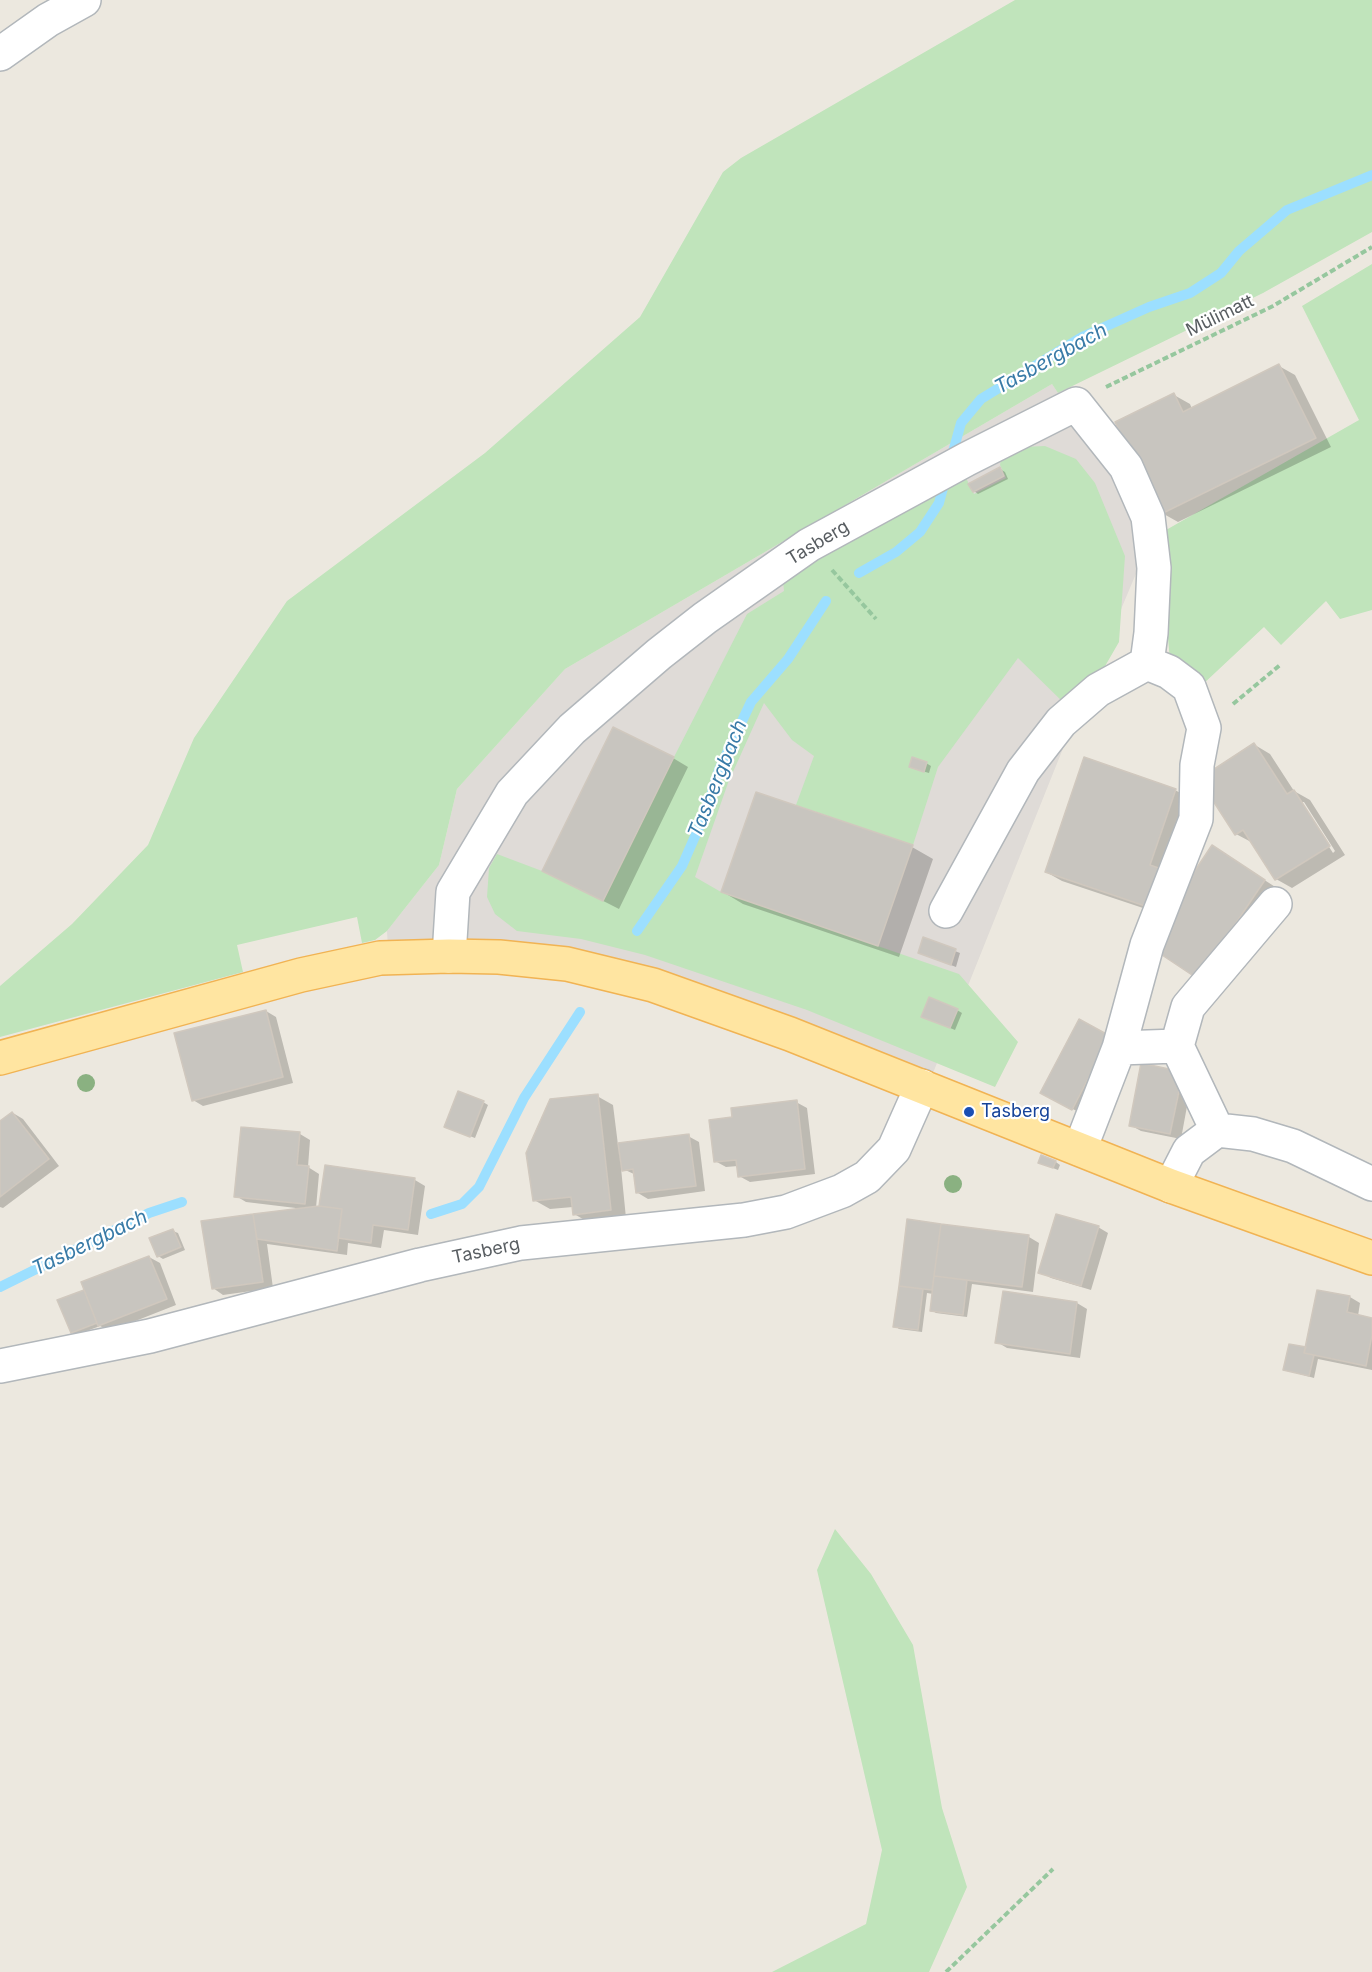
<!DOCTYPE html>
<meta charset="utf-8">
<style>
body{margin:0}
canvas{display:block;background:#ece8df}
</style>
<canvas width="1372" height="1972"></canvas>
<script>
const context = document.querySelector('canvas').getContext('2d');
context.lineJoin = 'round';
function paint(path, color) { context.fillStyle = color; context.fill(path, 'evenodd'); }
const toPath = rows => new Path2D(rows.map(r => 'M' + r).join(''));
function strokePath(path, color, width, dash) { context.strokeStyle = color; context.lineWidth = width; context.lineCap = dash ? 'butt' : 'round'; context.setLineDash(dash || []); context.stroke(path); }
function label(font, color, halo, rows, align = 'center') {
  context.font = font + ' Inter,sans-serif'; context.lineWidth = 4.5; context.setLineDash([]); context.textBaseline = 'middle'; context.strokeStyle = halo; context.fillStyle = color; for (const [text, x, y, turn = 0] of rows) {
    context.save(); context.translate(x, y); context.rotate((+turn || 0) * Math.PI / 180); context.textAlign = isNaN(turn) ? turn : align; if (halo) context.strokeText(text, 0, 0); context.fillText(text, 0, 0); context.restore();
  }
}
const industrial = toPath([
 [1052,384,1058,393,1097,413,1156,526,1072,726,933,1073,797,1046,565,972,389,965,387,931,439,865,457,789,565,669]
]);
const green = toPath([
 [1015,0,1372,0,1372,232,1263,293,1058,393,1052,384,565,669,457,789,439,865,387,931,375,940,362,943,357,917,237,945,243,972,0,1037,0,986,72,924,148,845,194,738,287,601,485,453,640,317,723,172,741,158],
 [1372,264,1372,610,1340,619,1326,601,1281,645,1264,627,1201,686,1170,661,1159,534,1359,420,1302,306],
 [1045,446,1076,459,1095,483,1125,556,1119,642,1097,680,1067,706,1018,658,938,767,913,845,796,805,814,756,792,740,764,703,728,783,695,877,721,892,959,974,1018,1042,995,1087,807,1010,645,955,581,939,517,931,495,914,487,897,489,868,497,854,542,871,603,901,674,757,747,614,784,591,783,581,842,543,966,478,974,494,1006,478,1000,465,1001,459,1022,447],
 [835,1529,871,1574,913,1645,942,1808,967,1887,929,1972,772,1972,866,1924,882,1850,817,1570]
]);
const shadow = toPath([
 [1279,366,1295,375,1331,447,1178,522,1162,513,1174,395,1190,404,1192,409],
 [1000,469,1005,472,1008,479,978,494,974,491],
 [1255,745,1270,754,1294,791,1310,800,1345,855,1292,888,1276,879,1253,843,1236,834],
 [1300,802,1304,802,1335,851,1333,853],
 [673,758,688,767,619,909,560,879],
 [926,763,931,766,929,773,915,769],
 [1175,790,1191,799,1167,916,1062,881,1046,872],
 [912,847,933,859,899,957,743,904,723,892],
 [1213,847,1280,890,1214,987],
 [924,939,960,953,956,967,919,953],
 [957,1010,962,1013,955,1030,928,1019],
 [266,1011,276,1017,293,1083,203,1106,193,1100],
 [1110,1038,1083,1114,1052,1099],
 [1192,1079,1181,1139,1141,1131,1130,1125],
 [597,1096,613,1105,618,1145,688,1136,699,1142,705,1191,648,1199,638,1193,636,1175,621,1168,626,1218,590,1223,574,1214,573,1207,550,1209,534,1200],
 [483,1102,488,1105,475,1138,450,1129],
 [796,1102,807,1108,815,1174,750,1182,739,1176,738,1166,726,1167,715,1161,734,1118],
 [13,1113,23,1119,59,1166,3,1208,0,1207,0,1123],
 [300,1134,310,1140,308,1167,319,1174,316,1208,415,1180,425,1186,418,1235,384,1230,381,1248,348,1243,347,1255,267,1244,273,1288,223,1295,213,1288,203,1223,304,1209,246,1202,236,1196],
 [1056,1162,1060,1165,1058,1170,1045,1165],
 [908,1221,1029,1237,1039,1243,1033,1292,972,1284,967,1317,936,1313,931,1310,933,1294,927,1293,922,1332,899,1329,895,1326],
 [1098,1227,1108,1233,1091,1290,1051,1278,1040,1272],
 [173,1231,178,1233,185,1250,163,1259,158,1256],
 [149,1257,160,1263,176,1305,110,1331,100,1326,76,1335,72,1332,59,1301,85,1290],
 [1350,1297,1360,1303,1358,1316,1372,1319,1372,1370,1318,1359,1314,1378,1285,1370],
 [1077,1303,1087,1309,1080,1358,1007,1348,997,1342]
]);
const stream = toPath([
 [951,459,961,423,981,399,1082,337,1149,307,1190,293,1221,273,1239,251,1287,210,1372,175],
 [859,573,896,552,920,532,939,503,946,477],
 [637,931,682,866,707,809,719,770,751,702,788,659,826,601],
 [431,1214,462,1204,479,1187,524,1098,580,1012],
 [0,1287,149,1213,182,1202]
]);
const building = toPath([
 [1279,364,1316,438,1161,514,1115,422,1174,393,1183,412,1279,364],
 [1000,467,1004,476,973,492,968,484,1000,467],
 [613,727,674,757,603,901,542,871,613,727],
 [1254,743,1287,794,1294,790,1330,846,1275,880,1243,830,1235,835,1199,779,1254,743],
 [912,757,927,762,924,772,909,767,912,757],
 [1084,757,1176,789,1150,865,1164,870,1151,908,1045,872,1084,757],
 [756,792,913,845,878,946,721,892,756,792],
 [1212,845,1265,880,1198,979,1153,949,1177,913,1170,908,1212,845],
 [923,937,956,949,951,965,918,953,923,937],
 [929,997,958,1009,950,1028,921,1017,929,997],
 [266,1010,283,1077,192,1101,174,1033,266,1010],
 [1079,1019,1110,1036,1072,1110,1040,1093,1079,1019],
 [1141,1063,1183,1072,1170,1134,1129,1126,1141,1063],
 [458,1091,484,1101,470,1137,444,1127,458,1091],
 [598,1094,611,1210,573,1215,571,1197,533,1201,526,1153,550,1099,598,1094],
 [797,1100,805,1169,738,1177,736,1160,714,1162,709,1120,732,1117,731,1108,797,1100],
 [12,1112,49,1159,0,1197,0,1121,12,1112],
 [241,1127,300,1132,297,1165,309,1166,305,1204,234,1197,241,1127],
 [689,1134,696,1186,636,1193,633,1169,622,1171,618,1143,689,1134],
 [1041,1155,1056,1161,1053,1168,1038,1163,1041,1155],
 [325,1165,415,1178,408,1230,373,1225,371,1243,338,1238,342,1209,319,1206,325,1165],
 [319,1206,342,1209,337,1251,257,1239,253,1214,319,1206],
 [253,1214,263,1282,212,1289,201,1221,253,1214],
 [1056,1214,1099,1226,1081,1286,1038,1273,1056,1214],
 [907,1219,941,1224,932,1290,899,1286,907,1219],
 [941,1224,1029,1235,1022,1287,934,1276,941,1224],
 [173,1229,181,1247,157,1257,149,1238,173,1229],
 [149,1256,167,1299,98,1326,81,1282,149,1256],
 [934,1276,967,1280,963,1315,930,1311,934,1276],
 [899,1286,923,1289,918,1330,893,1327,899,1286],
 [84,1290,97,1323,71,1333,57,1300,84,1290],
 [1317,1290,1350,1296,1347,1312,1372,1318,1372,1335,1366,1366,1304,1353,1317,1290],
 [1003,1291,1077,1302,1070,1354,995,1343,1003,1291],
 [1289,1344,1306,1347,1304,1353,1314,1355,1309,1376,1283,1370,1289,1344]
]);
const path = toPath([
 [1106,387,1273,306,1372,247],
 [832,570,876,619],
 [1233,704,1280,665],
 [946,1972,1053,1869]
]);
const minor = toPath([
 [0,54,48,20,84,0],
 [946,911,1023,771,1061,722,1098,690,1147,663,1169,672,1189,687,1204,728,1197,765,1196,819,1147,945,1119,1048,1080,1149],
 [449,956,453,892,512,793,572,729,659,654,705,618,809,545,967,459,1076,404,1126,467,1148,517,1154,568,1151,633,1147,663],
 [1119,1048,1177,1046],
 [1217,1130,1177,1046,1188,1007,1275,904],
 [1171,1186,1189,1151,1217,1130,1253,1134,1293,1146,1372,1184],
 [0,1366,150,1336,420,1265,521,1243,744,1220,786,1212,842,1191,867,1177,894,1149,922,1086]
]);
const major = toPath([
 [0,1058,301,975,380,958,449,956,499,957,567,964,653,985,790,1034,1171,1186,1372,1258]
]);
const trees = [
 [86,1083],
 [953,1184]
];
const markers = [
 [969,1112,6,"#1a4fb4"]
];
const streetNames = [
 ["Mülimatt",1220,316,-26],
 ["Tasberg",818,543,-31],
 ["Tasberg",486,1251,-12]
];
const transitNames = [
 ["Tasberg",981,1112]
];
const waterNames = [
 ["Tasbergbach",1051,359,-29],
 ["Tasbergbach",718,779,-68],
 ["Tasbergbach",90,1243,-26]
];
paint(industrial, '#dfdbd7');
paint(green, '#c0e4bb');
paint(shadow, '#0003');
strokePath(stream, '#9cdfff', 10);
paint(building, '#c8c5bf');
strokePath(building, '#d0c8be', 1.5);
strokePath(minor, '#b2b7bb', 36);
strokePath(major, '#f1b353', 36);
strokePath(path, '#96c79e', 4, [6, 3]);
strokePath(minor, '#fff', 33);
strokePath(major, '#ffe5a1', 33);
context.fillStyle = '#8ab181';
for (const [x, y] of trees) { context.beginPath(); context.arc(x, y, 9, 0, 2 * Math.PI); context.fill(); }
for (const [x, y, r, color] of markers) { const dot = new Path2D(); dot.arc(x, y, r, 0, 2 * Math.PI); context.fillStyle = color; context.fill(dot); strokePath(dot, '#fff', 2); }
label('18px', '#585d61', '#fff', streetNames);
label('18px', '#164399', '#fff', transitNames, 'left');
label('italic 20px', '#397ba7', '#fff', waterNames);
</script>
